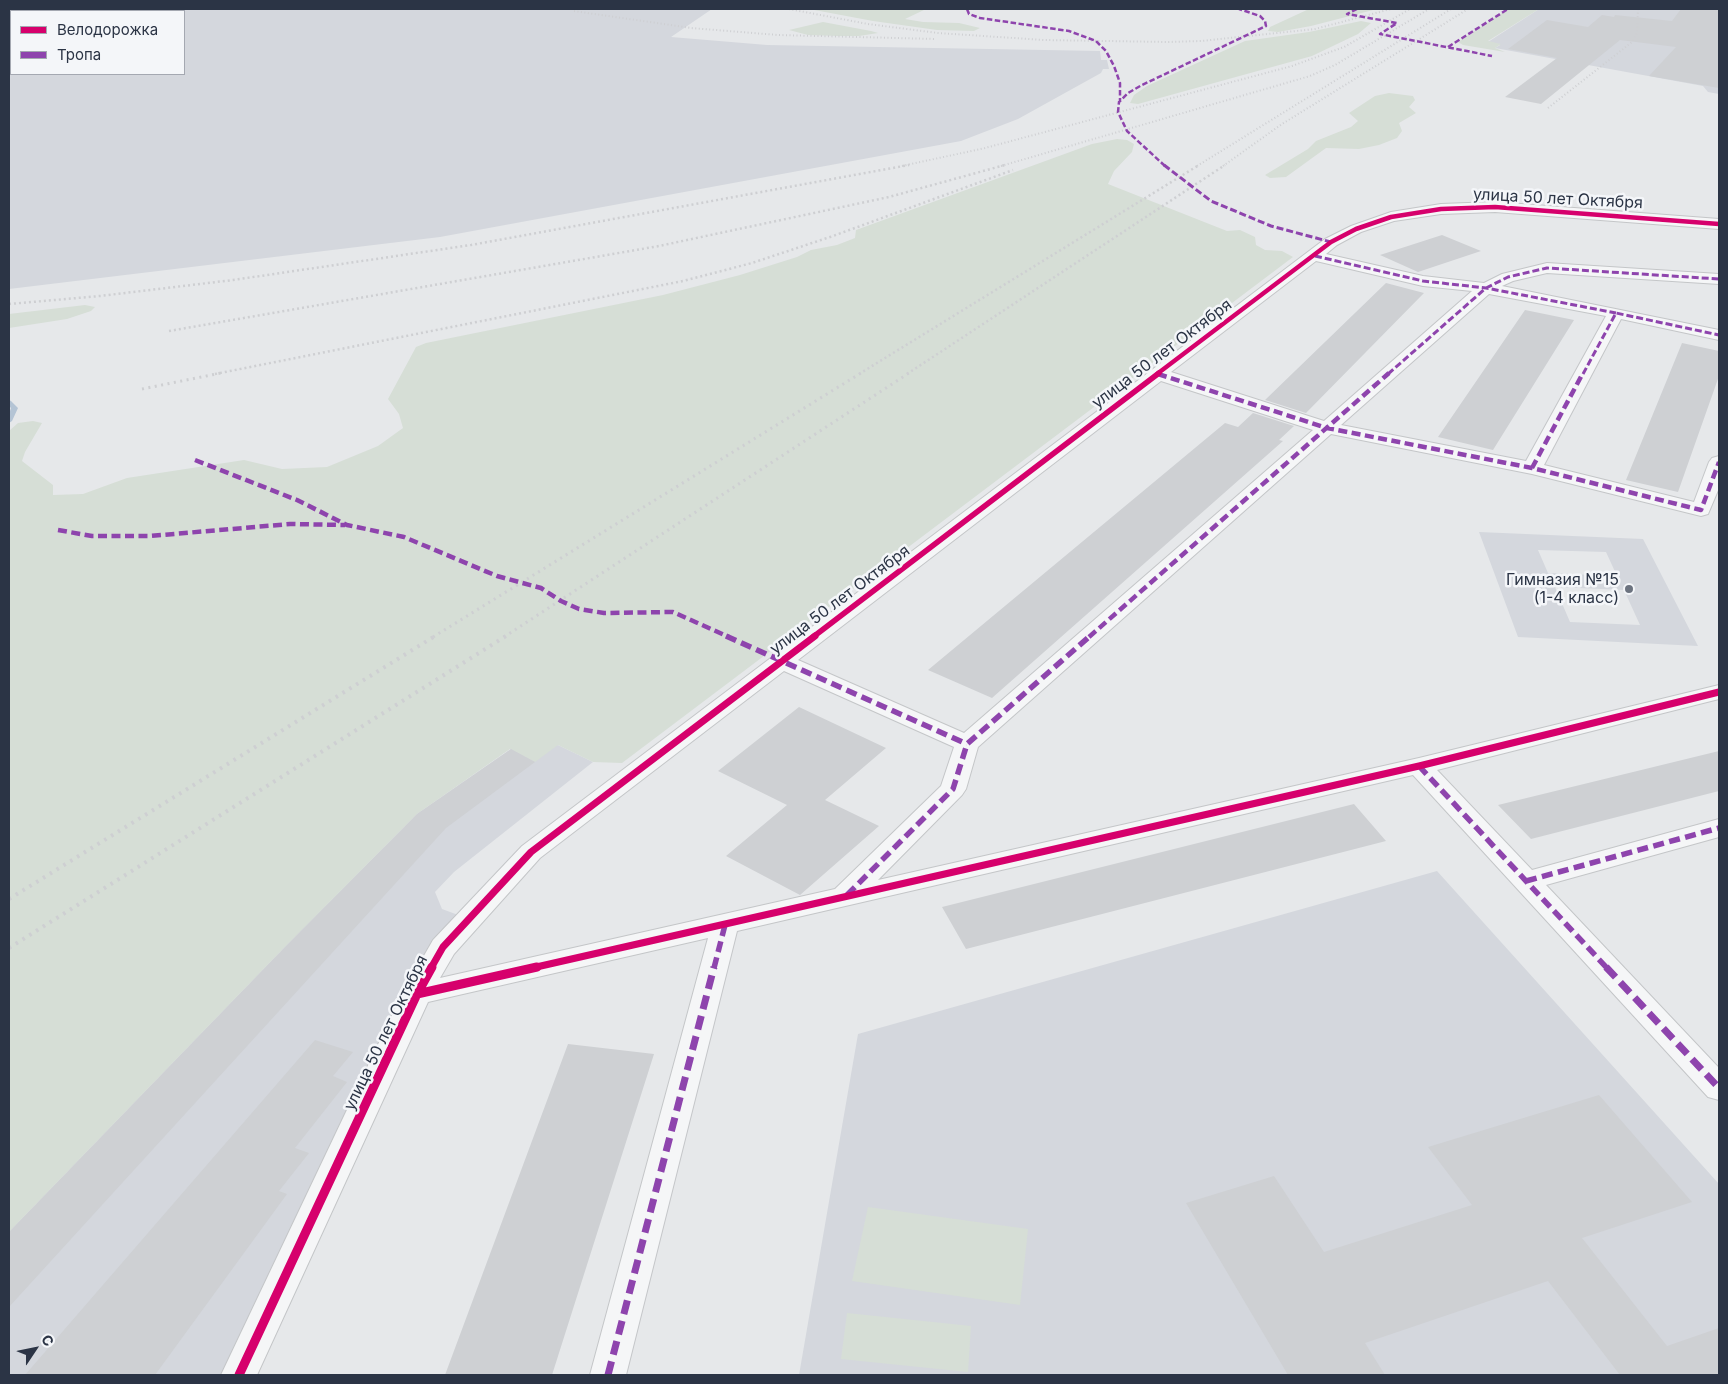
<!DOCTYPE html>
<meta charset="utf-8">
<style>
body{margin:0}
#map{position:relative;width:1728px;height:1384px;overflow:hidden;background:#e6e8ea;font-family:Inter,sans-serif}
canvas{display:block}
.frame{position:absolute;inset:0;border:10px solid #2b3445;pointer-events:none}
.legend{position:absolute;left:10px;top:10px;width:175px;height:65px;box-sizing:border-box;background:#f4f6f9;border:1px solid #a4a8b1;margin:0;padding:6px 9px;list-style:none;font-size:15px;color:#2b3445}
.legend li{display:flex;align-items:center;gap:10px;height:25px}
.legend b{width:25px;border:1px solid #a4a8b1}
.north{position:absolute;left:10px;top:1324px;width:50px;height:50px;-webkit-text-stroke:4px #f4f6f9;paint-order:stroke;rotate:56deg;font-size:14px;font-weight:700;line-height:20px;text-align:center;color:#2b3445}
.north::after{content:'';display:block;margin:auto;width:18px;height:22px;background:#2b3445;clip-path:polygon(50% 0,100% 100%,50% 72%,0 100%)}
</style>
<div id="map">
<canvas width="1728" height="1384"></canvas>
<div class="frame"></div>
<ul class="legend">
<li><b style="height:6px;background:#d6006c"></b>Велодорожка</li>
<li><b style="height:6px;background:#8e44ad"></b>Тропа</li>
</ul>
<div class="north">С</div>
</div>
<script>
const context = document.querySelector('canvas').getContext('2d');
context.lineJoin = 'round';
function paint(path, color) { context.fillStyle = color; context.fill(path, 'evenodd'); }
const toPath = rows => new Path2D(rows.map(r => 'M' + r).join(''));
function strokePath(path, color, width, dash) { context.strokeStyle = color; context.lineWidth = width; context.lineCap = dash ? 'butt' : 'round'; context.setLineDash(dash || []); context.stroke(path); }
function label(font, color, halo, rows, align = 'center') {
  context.font = font + ' Inter,sans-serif'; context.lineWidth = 5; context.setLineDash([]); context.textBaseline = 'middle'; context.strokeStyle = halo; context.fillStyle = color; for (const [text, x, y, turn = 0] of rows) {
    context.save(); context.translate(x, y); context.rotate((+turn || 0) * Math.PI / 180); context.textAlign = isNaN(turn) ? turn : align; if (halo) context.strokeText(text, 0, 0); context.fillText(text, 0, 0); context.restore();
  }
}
const built = toPath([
 [9,9,712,9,671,37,767,45,1100,51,1101,60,1107,60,1109,69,1103,69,1101,73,1018,119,961,141,440,237,9,289],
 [184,11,184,74,11,74,11,11],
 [1539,9,1719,9,1719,94,1708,92,1703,86,1495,48,1500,45,1488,42],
 [1479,532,1643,539,1698,646,1518,637],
 [1538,550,1606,552,1617,576,1548,573],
 [1555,587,1624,590,1640,625,1570,622],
 [558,745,593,762,454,872,435,892,442,909,469,919,417,994,239,1375,9,1375,9,1232,283,949,417,814,511,749],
 [1437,871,1719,1184,1719,1375,799,1375,858,1034]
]);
const green = toPath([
 [809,9,926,9,905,19,923,22,959,23,980,28,974,31,937,30,873,21],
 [1309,9,1377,9,1311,26,1278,32,1268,31,1270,27],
 [1508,9,1539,9,1488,41,1501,44,1495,48,1505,52,1463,45,1458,42],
 [1361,21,1371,23,1358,34,1312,56,1138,104,1130,103,1134,95,1147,86,1245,41,1309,32],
 [823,22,871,31,878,33,859,36,838,36,808,35,789,30],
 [1389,93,1413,96,1415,100,1409,107,1416,113,1399,123,1402,131,1397,138,1379,145,1359,149,1326,148,1286,177,1270,178,1265,175,1308,149,1316,141,1351,127,1358,121,1349,113,1375,96],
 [1117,139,1127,140,1134,144,1132,152,1114,171,1108,184,1227,231,1240,230,1255,237,1256,245,1265,250,1282,251,1293,257,622,763,593,762,558,745,535,762,510,749,417,814,283,949,9,1232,9,431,18,423,33,421,42,423,25,452,22,461,53,485,53,495,83,494,127,478,244,460,282,469,327,467,378,446,403,428,399,414,388,399,416,347,426,343,663,295,740,275,797,257,811,250,837,245,855,238,856,230,1092,144],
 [85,305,95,307,91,311,67,319,9,328,9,314],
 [868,1207,1028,1229,1020,1305,852,1281],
 [847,1313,971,1326,968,1372,841,1359]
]);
const stream = toPath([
 [9,400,11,401,18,408,12,421,9,423,9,414,11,408,9,406,9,400]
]);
const building = toPath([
 [1681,9,1719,9,1719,88,1649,76,1676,47,1620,40,1541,104,1505,97,1557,58,1508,49,1547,20,1588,27,1602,15,1614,17,1615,15,1672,21],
 [1442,235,1481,251,1418,272,1380,255],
 [1386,283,1424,293,1306,413,1265,400],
 [1525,310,1574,320,1493,450,1438,437],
 [1682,343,1719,351,1719,376,1678,492,1626,480],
 [1253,413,1294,426,1279,440,1283,441,992,698,928,670,1225,423,1238,427],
 [799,707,886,748,825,800,879,826,800,895,726,856,787,805,718,771],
 [511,749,535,762,446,828,9,1307,9,1232,283,949,417,814],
 [1719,751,1719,791,1531,839,1498,805],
 [1354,804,1386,841,966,949,942,907],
 [315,1040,353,1052,333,1076,347,1082,295,1148,309,1153,279,1191,287,1194,155,1375,25,1375],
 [568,1044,654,1054,552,1375,445,1375],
 [1599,1095,1692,1202,1582,1238,1667,1346,1719,1328,1719,1375,1620,1375,1548,1281,1365,1343,1385,1375,1288,1375,1186,1203,1274,1176,1324,1252,1472,1205,1428,1147]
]);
const street = toPath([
 [1495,202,1719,219,1719,229,1495,212,1441,214,1394,221,1361,232,1337,245,1326,254,1423,276,1484,283,1502,274,1547,263,1719,274,1719,284,1547,273,1513,281,1502,286,1719,330,1719,340,1621,319,1544,465,1694,502,1709,462,1712,458,1719,456,1719,488,1708,514,1701,516,1532,474,1331,434,978,747,966,789,962,795,878,880,1419,758,1719,685,1719,699,1437,770,1532,870,1719,819,1719,837,1546,885,1719,1068,1719,1100,1708,1097,1413,775,737,931,626,1375,590,1375,708,938,428,1002,257,1375,221,1375,402,994,429,947,433,940,522,846,1325,239,1351,226,1391,212,1441,204,1495,202],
 [1316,261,1423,286,1472,291,1324,421,1171,372,1316,261],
 [1489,294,1606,316,1526,461,1341,425,1489,294],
 [1161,381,1313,430,964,733,798,660,1161,381],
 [784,671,954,747,941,786,835,889,440,978,454,954,540,858,784,671]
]);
const railFar3 = toPath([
 [789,9,868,24,938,33,1044,40,1168,42,1201,41,1315,29,1391,9],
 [574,11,691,28,778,35,936,39],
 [1548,108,1632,42,1637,33,1638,9],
 [902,166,985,148,1292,66,1344,47,1410,9],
 [1001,166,1310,76,1335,65,1429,9],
 [1197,166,1451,9],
 [1223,166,1282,124,1468,9]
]);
const railFar2 = toPath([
 [9,304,100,296,233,280,471,245,909,165],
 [169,331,659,246,889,197,1005,165],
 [215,374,683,281,752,263,833,236,1013,170],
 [859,374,1199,165],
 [907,374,1225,165]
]);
const railFar1 = toPath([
 [142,389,221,373],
 [433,637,861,373],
 [504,637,909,373]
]);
const rail = toPath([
 [9,899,435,636],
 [9,948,506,636]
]);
const quietFar4 = toPath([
 [967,9,969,14,980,18,1069,31,1096,41,1106,51,1114,66,1120,83,1120,101],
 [1357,9,1347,14,1397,23,1380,34,1492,56],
 [1448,47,1508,9],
 [1165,166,1127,131,1118,112,1119,102,1128,93,1142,85,1266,26,1265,21,1260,16,1239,9]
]);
const quietFar3 = toPath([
 [1164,165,1211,201,1271,226,1331,242],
 [1315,256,1423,281,1486,288,1616,313],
 [1388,374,1486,288,1508,277,1547,268,1719,279],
 [1583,374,1616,313,1719,335]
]);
const quietFar2 = toPath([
 [1158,374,1327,428,1532,468,1701,510,1719,462],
 [195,460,297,500,347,525,404,537,497,576,541,588,561,601,579,609,604,613,673,612,729,637],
 [1532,468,1583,373],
 [58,530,92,536,150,536,290,524,345,525],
 [1089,637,1389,373]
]);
const quietFar1 = toPath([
 [726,636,967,744],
 [1419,766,1607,968],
 [1526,881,1719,828],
 [847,895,953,789,967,744,1090,636],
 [714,968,725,925]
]);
const quiet = toPath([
 [1606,967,1719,1088],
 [608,1375,714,967]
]);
const cyclewayFar3 = toPath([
 [1157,374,1331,242,1356,229,1391,217,1441,209,1495,207,1719,224]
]);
const cyclewayFar2 = toPath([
 [813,637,1159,373]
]);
const cyclewayFar1 = toPath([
 [431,968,443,947,531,852,815,636],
 [532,968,1419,766,1719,692]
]);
const cycleway = toPath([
 [417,994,537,967],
 [239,1375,417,994,432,967]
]);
const markers = [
 [1629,589,5,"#6c737f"]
];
const streetNames = [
 ["улица 50 лет Октября",1558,199,3],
 ["улица 50 лет Октября",1162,354,-37],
 ["улица 50 лет Октября",840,600,-37],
 ["улица 50 лет Октября",386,1033,-64]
];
const poiNames = [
 ["Гимназия №15",1619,580],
 ["(1-4 класс)",1619,598]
];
paint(built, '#d4d7dd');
paint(green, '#d6ded6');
paint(stream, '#b4c4d5');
paint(building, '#ced0d3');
strokePath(street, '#c4c6c8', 2);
paint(street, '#f5f6f7');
strokePath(railFar3, '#cecfd2', 2, [1, 2.5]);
strokePath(railFar2, '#cecfd2', 2.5, [2, 3]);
strokePath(railFar1, '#cecfd2', 3, [2, 4.5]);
strokePath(rail, '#cecfd2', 4, [2.5, 5.5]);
strokePath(quietFar4, '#8e44ad', 2.5, [5.5, 2.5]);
strokePath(quietFar3, '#8e44ad', 3, [7, 3]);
strokePath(quietFar2, '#8e44ad', 4.5, [9, 4.5]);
strokePath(quietFar1, '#8e44ad', 5.5, [11, 5.5]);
strokePath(quiet, '#8e44ad', 7, [14, 7]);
strokePath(cyclewayFar3, '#d6006c', 4.5);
strokePath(cyclewayFar2, '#d6006c', 5.5);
strokePath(cyclewayFar1, '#d6006c', 7);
strokePath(cycleway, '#d6006c', 9);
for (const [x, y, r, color] of markers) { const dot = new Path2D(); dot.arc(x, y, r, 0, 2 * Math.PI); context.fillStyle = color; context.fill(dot); strokePath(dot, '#f4f6f9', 2); }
label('16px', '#2b3445', '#f4f6f9', streetNames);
label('16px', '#2b3445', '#f4f6f9', poiNames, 'right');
</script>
